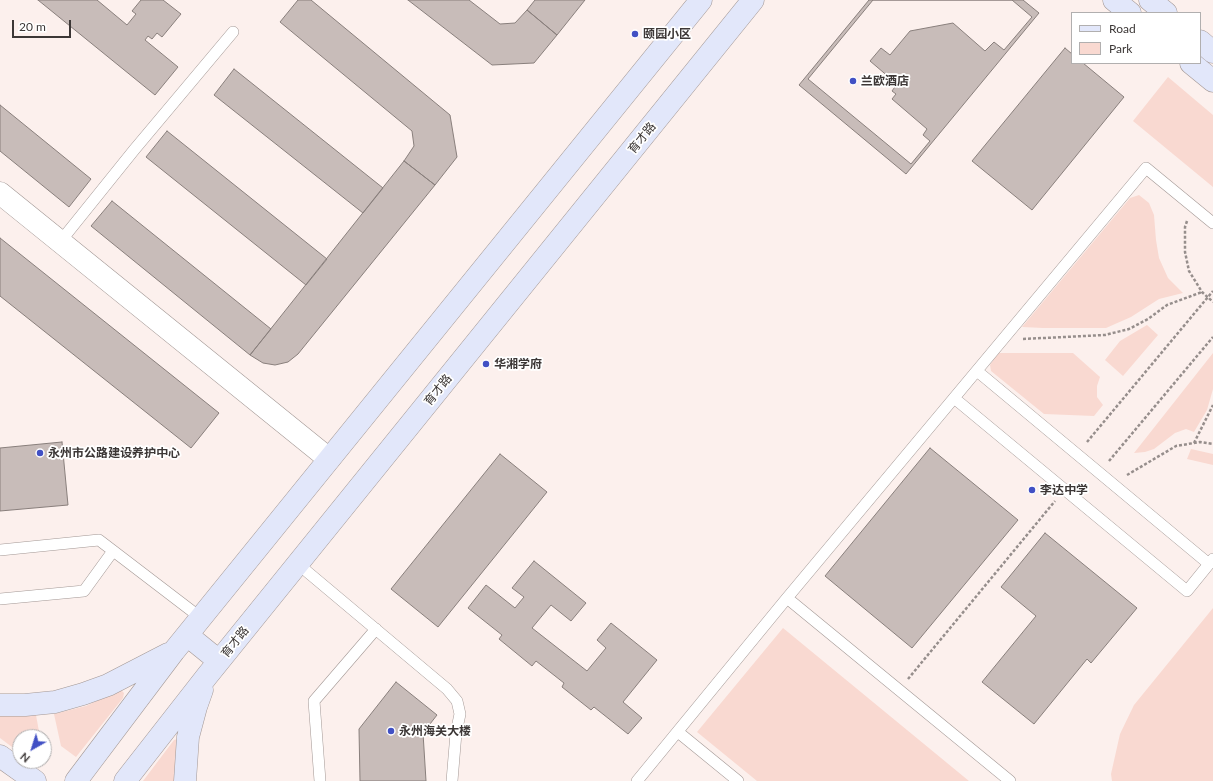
<!DOCTYPE html>
<meta charset="utf-8">
<style>
body{margin:0}
#map{position:relative;width:1213px;height:781px;overflow:hidden;background:#fcf0ed;font-family:Lato,sans-serif}
canvas{display:block}
.legend{position:absolute;left:1071px;top:12px;width:130px;height:52px;box-sizing:border-box;background:#fff;border:1px solid #b1afaf;margin:0;padding:5px 7px;list-style:none;font-size:12px;color:#3c3736}
.legend li{display:flex;align-items:center;gap:8px;height:20px}
.legend b{width:20px;border:1px solid #b1afaf}
.north{position:absolute;left:12px;top:729px;width:40px;height:40px;box-sizing:border-box;background:#fff;border:1px solid #b1afaf;border-radius:50%;rotate:219deg;font-size:11px;font-weight:700;line-height:16px;text-align:center;color:#3c3736}
.north::after{content:'';display:block;margin:auto;width:14px;height:18px;background:#4150c4;clip-path:polygon(50% 0,100% 100%,50% 72%,0 100%)}
.scale{position:absolute;left:12px;top:20px;width:59px;height:18px;box-sizing:border-box;border:2px solid #3c3736;border-top:0;padding-left:5px;font-size:12px;line-height:14px;white-space:nowrap;color:#3c3736;-webkit-text-stroke:3px #fff;paint-order:stroke}
</style>
<div id="map">
<canvas width="1213" height="781"></canvas>
<ul class="legend">
<li><b style="height:5px;background:#e2e7fa"></b>Road</li>
<li><b style="height:11px;background:#f9d9d1"></b>Park</li>
</ul>
<div class="north">N</div>
<div class="scale">20 m</div>
</div>
<script>
const context = document.querySelector('canvas').getContext('2d');
context.lineJoin = 'round';
function paint(path, color) { context.fillStyle = color; context.fill(path, 'evenodd'); }
const toPath = rows => new Path2D(rows.map(r => 'M' + r).join(''));
function strokePath(path, color, width, dash) { context.strokeStyle = color; context.lineWidth = width; context.lineCap = dash ? 'butt' : 'round'; context.setLineDash(dash || []); context.stroke(path); }
function label(font, color, halo, rows, align = 'center') {
  context.font = font + ' Lato,"Noto Sans SC",sans-serif'; context.lineWidth = 3.5; context.setLineDash([]); context.textBaseline = 'middle'; context.strokeStyle = halo; context.fillStyle = color; for (const [text, x, y, turn = 0] of rows) {
    context.save(); context.translate(x, y); context.rotate((+turn || 0) * Math.PI / 180); context.textAlign = isNaN(turn) ? turn : align; if (halo) context.strokeText(text, 0, 0); context.fillText(text, 0, 0); context.restore();
  }
}
const green = toPath([
 [1168,77,1213,115,1213,187,1133,121],
 [1139,195,1149,203,1154,215,1156,240,1159,258,1168,278,1183,293,1159,299,1131,317,1106,328,1043,328,1022,327,1130,198],
 [1147,325,1158,335,1123,376,1105,360,1120,341],
 [998,353,1073,353,1100,377,1097,386,1097,397,1103,405,1094,416,1044,414,991,371,990,365],
 [1213,353,1213,389,1207,410,1194,432,1186,429,1175,433,1154,449,1145,452,1134,453],
 [1191,449,1213,454,1213,465,1187,459],
 [1213,608,1213,781,1112,781,1111,774,1120,734,1134,705],
 [783,628,969,781,757,781,697,732],
 [118,691,122,691,124,693,123,698,76,757,61,746,54,714,86,706],
 [0,715,36,715,40,737,20,737,20,753,0,738],
 [178,739,177,781,143,781,174,740]
]);
const building = toPath([
 [38,0,97,0,127,25,136,14,132,11,141,0,163,0,181,14,162,37,157,33,152,39,148,36,145,40,178,67,155,95,38,0],
 [298,0,311,0,450,115,457,157,435,185,404,161,414,146,412,131,280,22,298,0],
 [408,0,469,0,500,24,515,23,527,10,557,35,534,63,492,65,408,0],
 [535,0,585,0,557,35,527,10,535,0],
 [869,0,1023,0,1039,13,906,174,799,85,869,0],
 [873,0,1012,0,1032,17,1004,50,994,42,985,51,953,23,910,31,890,55,881,48,870,61,897,84,892,91,896,94,892,99,927,129,923,135,930,141,911,164,808,79,873,0],
 [1065,48,1072,54,1072,63,1083,63,1124,97,1032,210,972,161,1065,48],
 [234,69,383,188,363,213,214,95,234,69],
 [0,105,91,179,69,207,0,151,0,105],
 [167,131,327,259,306,285,146,157,167,131],
 [404,161,435,185,298,354,288,362,275,365,263,363,250,355,404,161],
 [112,201,271,329,250,355,91,226,112,201],
 [0,238,219,413,191,448,0,296,0,238],
 [62,442,68,505,0,511,0,448,62,442],
 [930,448,1018,520,912,648,825,576,930,448],
 [500,454,547,492,438,627,391,589,500,454],
 [1045,533,1137,608,1091,663,1087,659,1034,724,982,682,1036,616,1001,587,1045,533],
 [534,561,586,603,571,621,551,605,532,628,587,671,606,648,597,640,611,623,657,660,623,702,642,718,628,734,594,707,591,710,562,687,564,683,536,661,532,666,499,639,502,635,468,608,486,585,515,608,524,597,512,588,534,561],
 [396,682,437,715,423,733,426,781,360,781,359,729,396,682]
]);
const path = toPath([
 [1187,221,1185,227,1185,252,1189,271,1202,292,1213,302],
 [1023,339,1105,335,1129,329,1148,319,1167,305,1202,292],
 [1087,442,1213,291],
 [1194,443,1213,405],
 [1109,461,1213,337],
 [1127,475,1176,446,1200,442,1213,444],
 [908,679,1055,501]
]);
const lane = toPath([
 [60,242,134,150,233,32],
 [977,371,1209,564],
 [954,398,1187,591,1213,559],
 [0,550,99,540,201,618],
 [298,564,447,689,457,701,460,714,456,733,452,781],
 [0,599,84,591,113,551],
 [678,732,738,781],
 [320,781,314,701,376,629],
 [637,781,787,598],
 [1010,781,787,598,1146,168,1213,223]
]);
const street = toPath([
 [0,193,329,459]
]);
const secondary = toPath([
 [1114,0,1130,13],
 [1150,0,1166,13],
 [1200,41,1213,52],
 [1191,63,1213,81],
 [187,635,219,661],
 [0,705,25,705,55,702,83,694,108,685,168,654],
 [0,756,35,781],
 [76,781,174,651,701,0],
 [125,781,207,676,753,0],
 [185,781,188,737,196,707,202,690]
]);
const markers = [
 [635,34,4,"#4150c4"],
 [853,81,4,"#4150c4"],
 [486,364,4,"#4150c4"],
 [40,453,4,"#4150c4"],
 [1032,490,4,"#4150c4"],
 [391,731,4,"#4150c4"]
];
const poiNames = [
 ["颐园小区",643,34],
 ["兰欧酒店",861,81],
 ["华湘学府",494,364],
 ["永州市公路建设养护中心",48,453],
 ["李达中学",1040,490],
 ["永州海关大楼",399,731]
];
const streetNames = [
 ["育才路",642,138,-51],
 ["育才路",438,390,-51],
 ["育才路",235,642,-51]
];
paint(green, '#f9d9d1');
paint(building, '#c8bcb9');
strokePath(building, '#897f7c', 1);
strokePath(lane, '#a29794', 12);
strokePath(street, '#a29794', 23);
strokePath(secondary, '#a29794', 23);
strokePath(path, '#968e8c', 2.5, [3, 2]);
strokePath(lane, '#fff', 11);
strokePath(street, '#fff', 22);
strokePath(secondary, '#e2e7fa', 22);
for (const [x, y, r, color] of markers) { const dot = new Path2D(); dot.arc(x, y, r, 0, 2 * Math.PI); context.fillStyle = color; context.fill(dot); strokePath(dot, '#fff', 1.5); }
label('bold 12px', '#3c3736', '#fff', poiNames, 'left');
label('12px', '#3c3736', '#fff', streetNames);
</script>
